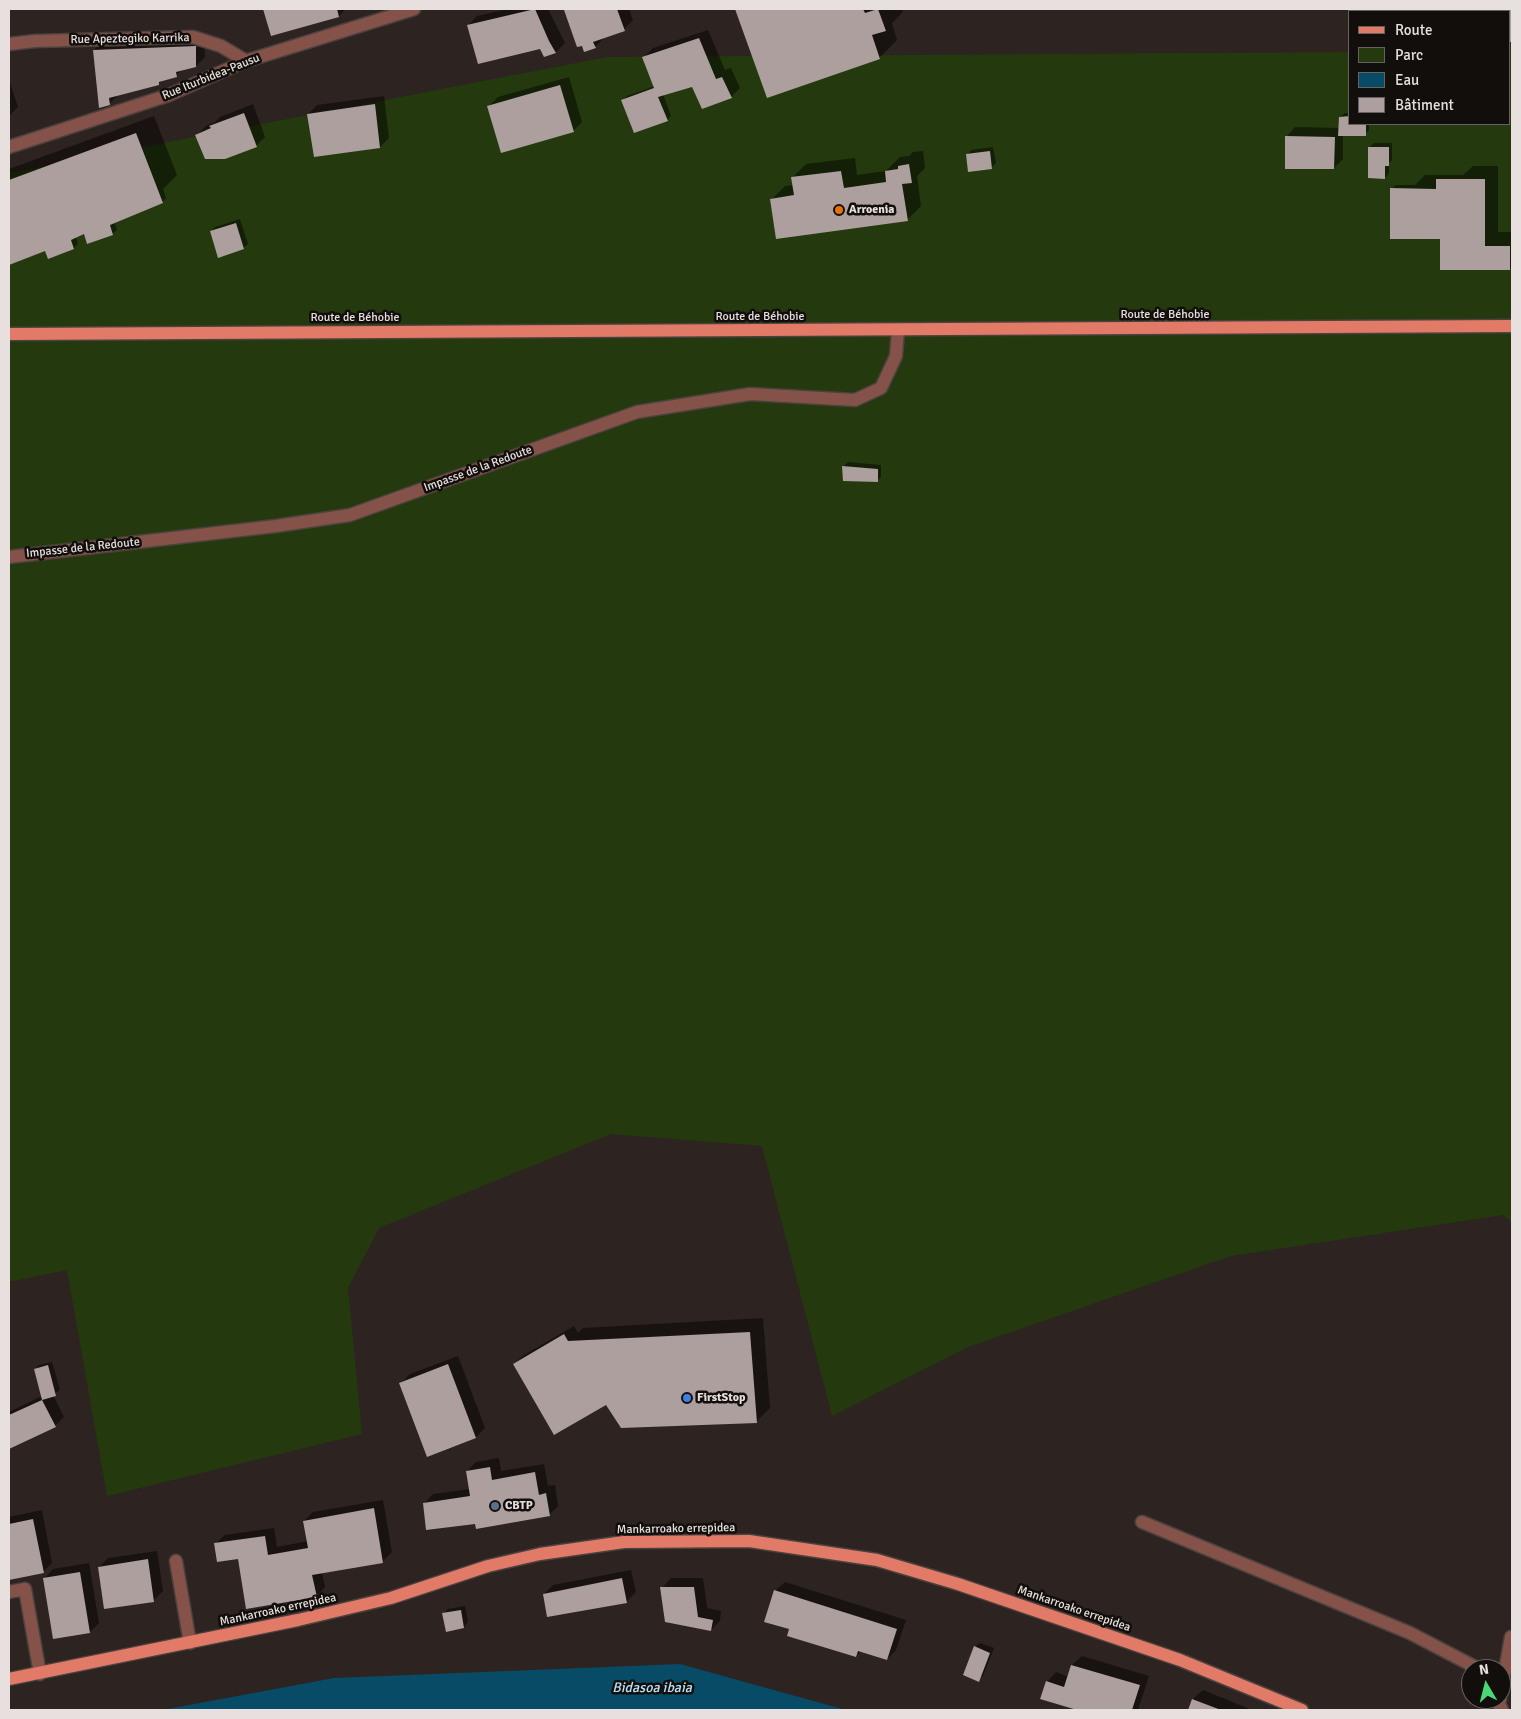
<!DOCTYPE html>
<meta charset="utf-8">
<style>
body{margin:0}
#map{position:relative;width:1521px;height:1719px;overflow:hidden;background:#2d2320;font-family:Signika,sans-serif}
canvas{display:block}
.frame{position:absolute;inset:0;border:10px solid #e7e0de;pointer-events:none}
.legend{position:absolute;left:1348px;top:10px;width:162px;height:115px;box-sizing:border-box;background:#120e0c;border:1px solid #676260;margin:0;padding:6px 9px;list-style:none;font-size:15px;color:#e7e0de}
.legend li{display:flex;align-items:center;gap:10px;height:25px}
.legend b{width:25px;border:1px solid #676260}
.north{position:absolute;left:1461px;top:1659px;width:50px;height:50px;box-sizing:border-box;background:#120e0c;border:1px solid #676260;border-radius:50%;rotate:352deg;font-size:14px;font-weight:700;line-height:20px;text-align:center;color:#e7e0de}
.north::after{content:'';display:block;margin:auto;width:18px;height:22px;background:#49d778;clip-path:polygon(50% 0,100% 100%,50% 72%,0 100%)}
</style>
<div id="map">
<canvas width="1521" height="1719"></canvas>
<div class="frame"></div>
<ul class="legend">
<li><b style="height:6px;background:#e27a68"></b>Route</li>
<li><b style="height:14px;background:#243a0e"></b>Parc</li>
<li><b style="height:14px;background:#074b67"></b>Eau</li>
<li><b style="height:14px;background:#ac9f9e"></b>Bâtiment</li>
</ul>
<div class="north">N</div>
</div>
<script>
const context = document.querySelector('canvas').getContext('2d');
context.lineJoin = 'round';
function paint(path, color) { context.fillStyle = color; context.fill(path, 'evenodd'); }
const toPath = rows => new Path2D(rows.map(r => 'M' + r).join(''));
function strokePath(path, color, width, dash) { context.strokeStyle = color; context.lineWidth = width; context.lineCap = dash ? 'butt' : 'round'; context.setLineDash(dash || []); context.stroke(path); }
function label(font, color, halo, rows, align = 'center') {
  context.font = font + ' Signika,sans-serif'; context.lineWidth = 5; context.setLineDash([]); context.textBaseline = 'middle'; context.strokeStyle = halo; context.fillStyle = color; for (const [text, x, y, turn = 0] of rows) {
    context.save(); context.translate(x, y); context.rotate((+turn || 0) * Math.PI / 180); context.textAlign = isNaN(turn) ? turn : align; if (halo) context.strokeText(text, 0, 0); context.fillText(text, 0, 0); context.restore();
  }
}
const green = toPath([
 [1512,25,1512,1222,1503,1215,1231,1256,968,1347,832,1416,762,1146,611,1134,379,1228,348,1288,362,1434,107,1496,67,1270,9,1282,9,173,607,57,1350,52,1350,124,1510,124,1510,26]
]);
const water = toPath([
 [680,1664,846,1710,162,1710,334,1678]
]);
const shadow = toPath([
 [264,9,346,9,339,16,272,35],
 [508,9,548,9,565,43,556,52,468,26,477,16],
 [568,9,629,9,633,20,624,29,604,38,595,47,566,11],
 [736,9,902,9,903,12,892,23,897,40,879,58,767,97],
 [1370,9,1512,9,1512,41,1510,41,1510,11,1369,11],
 [708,30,725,70,731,68,740,88,731,97,692,85,663,94,671,116,667,120,623,100,627,96,655,86,644,57,653,48],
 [204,37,205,57,196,66,183,69,176,76,164,79,159,84,118,95,109,104,94,50,103,41],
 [569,77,582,122,573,131,489,106,498,97],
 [9,80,18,107,9,116],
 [384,96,389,138,380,147,308,114,317,105],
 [253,104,265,137,256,146,197,135,206,126,215,122,220,117],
 [1345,113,1350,113,1350,124,1369,124,1369,130,1365,134,1343,135,1343,159,1334,168,1286,137,1295,127,1340,128,1340,117],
 [154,116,177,175,163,189,166,198,162,202,114,222,117,230,112,234,85,233,76,237,78,244,74,248,49,257,45,249,9,263,9,169],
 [1374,143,1392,143,1392,160,1389,163,1389,173,1385,178,1370,147],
 [993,147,996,163,991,168,967,155,971,150],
 [923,151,925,168,917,176,921,206,907,220,771,200,785,186,793,185,792,178,806,164,855,158,857,175,886,171,900,157,909,156,913,152],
 [1473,166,1498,166,1498,232,1512,232,1512,266,1510,269,1441,239,1391,189,1396,185,1415,185,1425,175,1463,175],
 [240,219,248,244,243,248,211,231,215,227],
 [848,462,881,465,881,477,877,481,843,467],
 [763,1318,770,1408,756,1422,606,1402,514,1364,524,1355,574,1326,578,1333,583,1328],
 [458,1356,485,1428,476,1437,401,1383,410,1374],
 [52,1362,60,1390,53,1395,64,1417,55,1426,9,1447,9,1412,42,1396,35,1369,39,1365],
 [499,1458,501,1471,544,1464,548,1486,555,1485,558,1506,549,1515,476,1523,424,1504,433,1494,470,1489,467,1471,476,1462],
 [383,1500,392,1552,383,1561,322,1572,325,1587,316,1596,215,1544,225,1535,274,1528,277,1547,308,1541,304,1521,313,1512],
 [42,1510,52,1563,43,1572,9,1579,9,1517],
 [157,1551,163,1591,154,1600,99,1567,108,1558],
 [89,1563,99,1623,90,1632,44,1579,53,1569],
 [631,1570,636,1592,626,1602,544,1594,553,1585],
 [671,1578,703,1578,707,1608,721,1611,720,1621,711,1630,662,1588],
 [785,1582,906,1620,896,1650,887,1659,861,1651,856,1656,791,1628,775,1591],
 [465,1606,468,1622,464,1627,447,1630,443,1614,448,1609],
 [980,1643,994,1648,983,1676,979,1680,975,1647],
 [1082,1656,1149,1676,1138,1710,1081,1710,1042,1698,1047,1682,1056,1672,1069,1677,1072,1665],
 [1203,1690,1252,1710,1189,1710,1193,1699]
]);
const building = toPath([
 [263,9,337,9,339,17,271,36],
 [535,9,549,41,556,53,544,57,540,49,478,64,467,25],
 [569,9,617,9,625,31,593,42,596,48,584,52,582,46,577,47,564,10],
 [735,9,863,9,865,13,878,9,886,31,872,35,880,59,767,98],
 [1390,9,1431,9,1432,11,1371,11,1371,10],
 [1470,9,1512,9,1512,42,1510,42,1510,11,1470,11],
 [699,38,716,79,722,77,732,98,702,109,692,87,658,97,668,121,634,133,621,100,654,88,642,57],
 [196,46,196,67,176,72,177,77,159,82,159,85,109,98,110,105,99,108,93,50],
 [560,85,574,132,501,153,487,106],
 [375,104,380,148,314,157,307,114],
 [244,113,257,147,225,159,205,159,195,135,211,128,209,126],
 [1350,116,1350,124,1366,124,1366,136,1338,136,1339,117],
 [136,133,163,203,110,225,113,235,87,244,84,234,71,240,74,249,48,259,45,251,9,265,9,180],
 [1285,136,1335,137,1334,169,1285,169],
 [1368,147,1389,147,1389,166,1385,166,1385,179,1368,178],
 [990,151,992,169,968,172,966,154],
 [909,164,912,183,902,184,908,221,776,239,770,199,794,195,791,177,841,171,844,188,886,182,885,171,898,169,898,166],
 [1436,179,1485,179,1485,246,1510,246,1510,270,1440,270,1440,239,1390,239,1390,188,1436,189],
 [236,223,244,249,218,258,210,231],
 [842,466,878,469,878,482,843,481],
 [750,1332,757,1423,621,1428,606,1405,554,1435,513,1364,564,1334,568,1341],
 [448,1364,476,1438,427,1457,399,1383],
 [48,1365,56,1396,42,1400,34,1369],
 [42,1400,56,1427,9,1449,9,1415],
 [490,1467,492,1480,535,1472,539,1495,546,1493,550,1516,476,1529,475,1524,426,1530,423,1503,470,1496,466,1471],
 [374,1508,383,1563,312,1575,317,1597,246,1609,238,1559,217,1562,214,1543,265,1536,268,1555,308,1548,303,1521],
 [33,1519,44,1573,9,1580,9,1524],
 [148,1559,154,1602,104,1609,98,1567],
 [80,1572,90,1633,53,1639,43,1578],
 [622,1578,627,1603,547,1617,543,1594],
 [660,1587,694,1587,698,1617,713,1620,711,1631,665,1622],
 [774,1590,897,1629,887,1660,858,1651,856,1657,787,1636,789,1629,764,1622],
 [461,1610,464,1628,446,1632,442,1613],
 [974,1646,990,1653,979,1682,963,1675],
 [1071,1665,1140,1685,1132,1710,1077,1710,1040,1699,1046,1681,1064,1687],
 [1192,1699,1221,1710,1188,1710]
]);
const minor = toPath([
 [9,44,35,41,193,37,221,46,246,61],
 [9,147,169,95,246,61,414,9],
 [9,557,276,526,350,515,637,412,750,394,855,400,881,388,896,356,898,330],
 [1142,1522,1410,1633,1479,1669],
 [176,1561,190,1643],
 [9,1592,25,1589,40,1674],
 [1501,1693,1511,1637,1512,1637],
 [1500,1699,1499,1704,1502,1710]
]);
const major = toPath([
 [9,334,1512,326],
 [9,1679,298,1620,391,1598,488,1566,540,1554,624,1542,749,1541,877,1560,958,1584,1180,1660,1302,1710]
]);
const markers = [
 [839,210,5,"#e8710a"],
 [687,1398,5,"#3f7fe0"],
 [495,1506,5,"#5c6f8a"]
];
const streetNames = [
 ["Rue Apeztegiko Karrika",130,39,-1],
 ["Rue Iturbidea-Pausu",211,77,-22],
 ["Route de Béhobie",1165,315],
 ["Route de Béhobie",760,317],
 ["Route de Béhobie",355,318],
 ["Impasse de la Redoute",478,469,-20],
 ["Impasse de la Redoute",83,548,-6],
 ["Mankarroako errepidea",676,1529,-1],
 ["Mankarroako errepidea",1074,1609,19],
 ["Mankarroako errepidea",278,1610,-12]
];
const poiNames = [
 ["Arroenia",849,210],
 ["FirstStop",697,1398],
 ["CBTP",505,1506]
];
const waterNames = [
 ["Bidasoa ibaia",652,1688]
];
paint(green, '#243a0e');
paint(water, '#074b67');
paint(shadow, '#0007');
paint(building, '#ac9f9e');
strokePath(minor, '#4b413e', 15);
strokePath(major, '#4b413e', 15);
strokePath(minor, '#845248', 12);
strokePath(major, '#e27a68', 12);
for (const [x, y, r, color] of markers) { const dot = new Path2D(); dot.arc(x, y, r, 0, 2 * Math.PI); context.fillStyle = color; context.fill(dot); strokePath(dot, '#120e0c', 2); }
label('12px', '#e7e0de', '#120e0c', streetNames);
label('bold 12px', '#e7e0de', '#120e0c', poiNames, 'left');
label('italic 14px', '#bae1f7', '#120e0c', waterNames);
</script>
